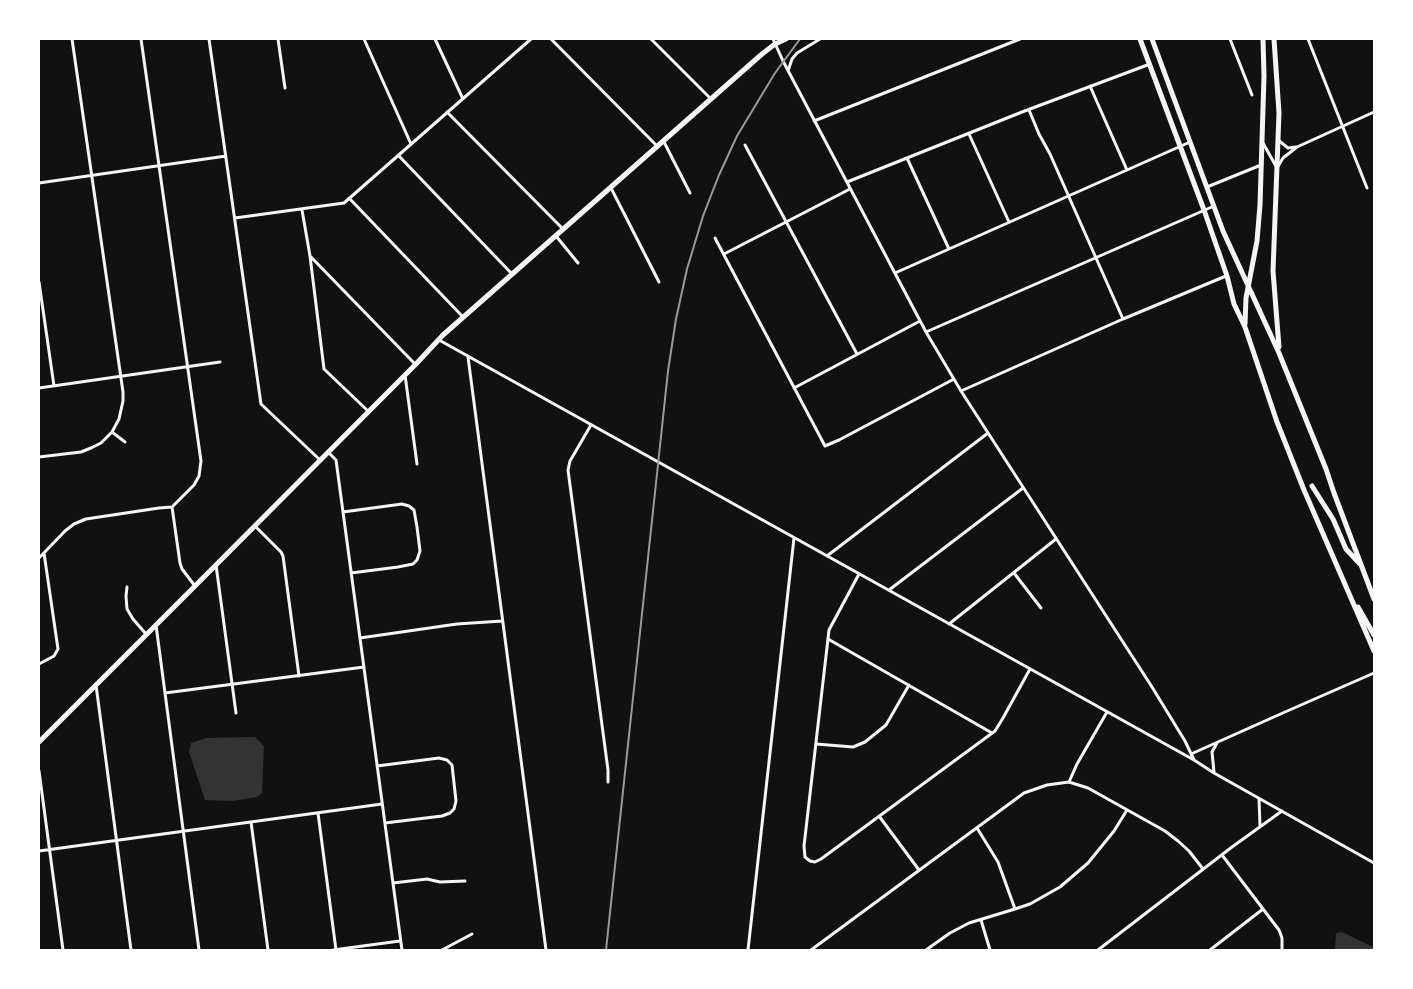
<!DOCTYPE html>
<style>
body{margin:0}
#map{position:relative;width:1413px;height:989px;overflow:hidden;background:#111;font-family:Manrope,sans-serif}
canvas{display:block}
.frame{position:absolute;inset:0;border:40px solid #fff;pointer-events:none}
</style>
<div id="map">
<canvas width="1413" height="989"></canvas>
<div class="frame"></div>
</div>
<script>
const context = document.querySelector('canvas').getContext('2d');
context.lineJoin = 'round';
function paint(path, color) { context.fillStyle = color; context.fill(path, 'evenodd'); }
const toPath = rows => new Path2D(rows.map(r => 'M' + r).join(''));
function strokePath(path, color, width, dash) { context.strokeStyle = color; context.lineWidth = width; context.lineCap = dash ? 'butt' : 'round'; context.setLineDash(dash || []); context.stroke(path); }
const water = toPath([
 [255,737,264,746,262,793,257,797,232,801,205,800,189,752,191,743,206,738],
 [1342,932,1373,947,1374,950,1335,950,1336,933]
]);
const minor = toPath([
 [141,39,201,461,199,476,194,485,172,507],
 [209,39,261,404,320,460],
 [278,39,285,88],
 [364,39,411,144],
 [435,39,463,99],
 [551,39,658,147],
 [651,39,711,99],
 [773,39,783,61,926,332,961,391,1152,687,1185,741,1194,760],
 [1230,39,1252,95],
 [1308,39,1367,188],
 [788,71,792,59,797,53,820,39],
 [1090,86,1127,170],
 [1029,110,1039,134,1050,154,1123,319],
 [447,112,563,229],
 [814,121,1020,39],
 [969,134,1009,222],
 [1278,140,1288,148,1296,147],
 [664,142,690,193],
 [1263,143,1277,168,1283,158,1297,147,1374,112],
 [745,145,857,354],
 [398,155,512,274],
 [907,158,949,249],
 [847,182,1022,112,1150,64],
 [39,183,226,156],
 [1207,187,1261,165],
 [611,188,659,282],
 [349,198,463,317],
 [302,210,310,256,324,369,368,411],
 [235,218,344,203,531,39],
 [556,236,578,263],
 [715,238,825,446,839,440,954,379],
 [724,254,850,189],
 [310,256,415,364],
 [895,273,1190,142],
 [39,282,54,386],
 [926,332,1214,206],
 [439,340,1194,760,1214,773,1374,863],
 [468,357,546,950],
 [405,375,417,464],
 [39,388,220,362],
 [794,388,920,321],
 [961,391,1123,319,1226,276],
 [591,425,570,461,568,470,608,770,608,782],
 [112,432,125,442],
 [328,452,336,460,402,950],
 [39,457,81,452,91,448,101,443,112,432,119,419,123,401,123,392,72,39],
 [172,507,180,563,182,569,195,586],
 [343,512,402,504,409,506,414,510,417,527,420,551,417,560,413,564,398,567,351,573],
 [255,526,281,552,283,556,299,676],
 [827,556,988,433],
 [39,558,65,531,74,524,86,519,159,508,172,507],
 [216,565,236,713],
 [1014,573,1041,608],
 [859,574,829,630,804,846,805,857,810,861,815,862,821,859,995,731,1003,718,1030,669],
 [127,587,126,596,127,609,133,619,146,634],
 [889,590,1023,488],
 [949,624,1056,539],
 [156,625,199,950],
 [360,638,457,624,502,621],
 [828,639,992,733],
 [39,664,54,656,58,649,44,553],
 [96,685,131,950],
 [165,693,364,667],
 [816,744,853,747,865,742,886,725,909,685],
 [1191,754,1285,712,1374,673],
 [377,766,439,758,447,760,452,765,456,801,454,809,450,813,442,816,385,823],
 [39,771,63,950],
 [1214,772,1212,752,1217,743],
 [1069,782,1077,764,1107,712],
 [1259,799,1260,826],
 [318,813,336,950],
 [879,816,919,870],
 [251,822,268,950],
 [977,828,998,862,1015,909],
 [39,851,382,804],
 [1222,855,1279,930,1282,938,1282,950],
 [393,883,427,879,440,882,465,881],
 [981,920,990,950],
 [333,950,400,941],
 [442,950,472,934],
 [748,950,794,538],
 [811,950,1024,793,1047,785,1069,782,1088,788,1165,831,1178,841,1189,851,1203,869],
 [926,950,950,933,969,923,1015,909,1030,904,1060,887,1088,863,1114,831,1127,810],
 [1098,950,1232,847,1282,811],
 [1210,950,1263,909]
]);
const secondary = toPath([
 [39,742,195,586,416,364,443,335,762,54,775,44,786,39]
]);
const primary = toPath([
 [1140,39,1204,210,1227,276,1234,304,1245,327,1277,422,1304,490,1374,651],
 [1152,39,1223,231,1279,353,1326,469,1334,493,1374,599],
 [1274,39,1279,113,1273,271,1279,347],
 [1245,324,1246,298,1257,241,1260,205,1264,76,1263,39],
 [1312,486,1333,519,1346,549,1359,563],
 [1358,607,1374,635]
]);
const rail = toPath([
 [606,950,668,371,676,319,687,269,703,216,719,175,737,136,775,73,800,39]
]);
paint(water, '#333');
strokePath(minor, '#f5f5f5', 3);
strokePath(secondary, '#f5f5f5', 5);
strokePath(primary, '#f5f5f5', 5);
strokePath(rail, '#9a9a9a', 2);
</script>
